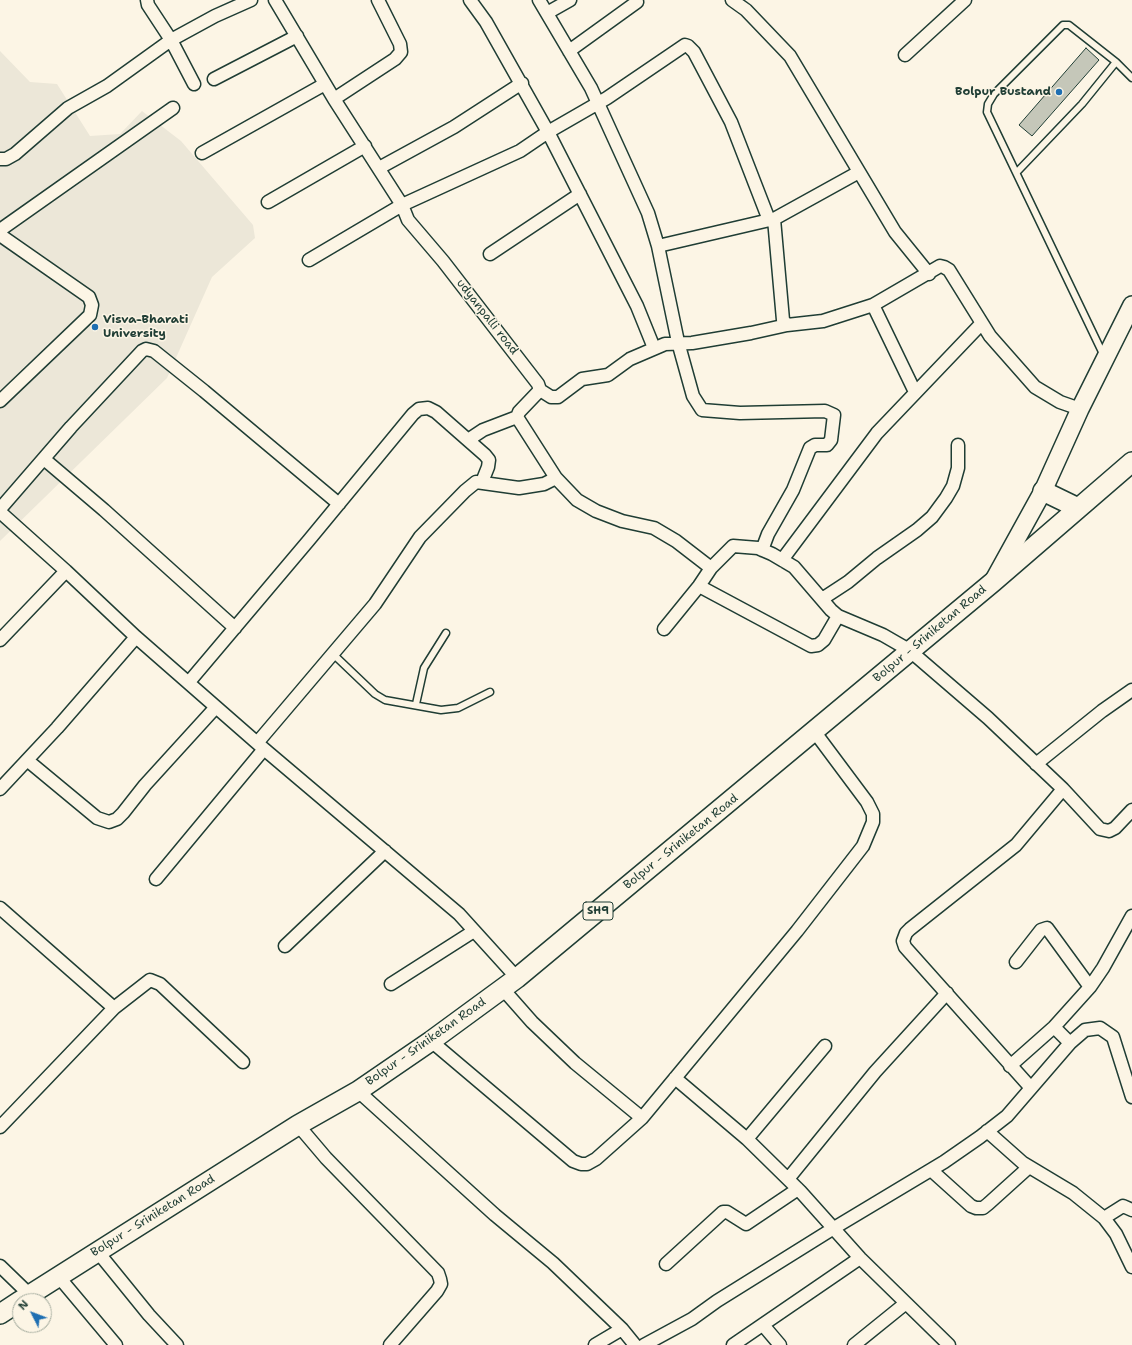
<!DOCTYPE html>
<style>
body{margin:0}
#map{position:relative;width:1132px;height:1345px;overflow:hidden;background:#fcf5e5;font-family:"Shantell Sans",sans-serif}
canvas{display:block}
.north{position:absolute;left:12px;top:1293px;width:40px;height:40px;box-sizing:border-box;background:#fcf5e5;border:1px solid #a4ab9e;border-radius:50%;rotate:312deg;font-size:11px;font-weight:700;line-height:16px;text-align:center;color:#1f3d34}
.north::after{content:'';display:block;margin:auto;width:14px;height:18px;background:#1f6fb2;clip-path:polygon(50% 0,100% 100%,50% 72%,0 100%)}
</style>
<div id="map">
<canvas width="1132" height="1345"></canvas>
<div class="north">N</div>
</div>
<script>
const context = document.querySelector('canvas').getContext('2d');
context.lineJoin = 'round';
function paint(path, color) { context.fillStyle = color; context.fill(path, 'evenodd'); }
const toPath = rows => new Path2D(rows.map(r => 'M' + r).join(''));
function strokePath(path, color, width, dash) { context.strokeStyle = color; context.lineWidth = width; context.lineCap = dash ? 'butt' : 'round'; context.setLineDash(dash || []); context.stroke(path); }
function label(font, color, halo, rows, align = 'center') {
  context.font = font + ' "Shantell Sans",sans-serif'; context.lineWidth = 3; context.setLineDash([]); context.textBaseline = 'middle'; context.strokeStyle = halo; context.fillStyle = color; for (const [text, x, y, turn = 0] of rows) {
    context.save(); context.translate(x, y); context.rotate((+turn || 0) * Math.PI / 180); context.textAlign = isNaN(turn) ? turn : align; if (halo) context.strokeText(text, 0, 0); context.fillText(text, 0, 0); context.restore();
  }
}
const built = toPath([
 [0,51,30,82,57,84,90,136,120,134,142,111,181,141,253,225,255,238,212,277,167,378,0,541]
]);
const building = toPath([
 [1086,48,1099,60,1032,136,1019,125,1086,48]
]);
const lane = toPath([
 [1017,172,1082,104,1116,62],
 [1104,356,987,112,988,104,994,94,1063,25,1069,25,1116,62,1132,78],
 [332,653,375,694,385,700,441,710,458,708,490,692],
 [416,704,424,668,446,633]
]);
const street = toPath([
 [147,0,148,5,171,40,194,84],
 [275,0,334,99,402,205,408,220,443,261,538,384,540,390,519,412,517,417,556,478,577,500,596,511,622,521,654,528,676,541,711,568,733,546,758,548,772,554,794,567,831,610,838,616,883,635,909,650,988,718,1063,789,1100,829,1109,831,1115,828,1132,810],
 [470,0,486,22,548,132,637,306,654,348],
 [539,0,591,88,648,213,658,246,774,219,783,320,787,325,823,321,873,305,940,266,944,267,949,270,990,336,1035,387,1060,402,1080,409],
 [732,0,746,10,790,56,895,232,929,274],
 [547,13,570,0],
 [569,51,637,2],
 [905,55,965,0],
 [214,79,297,36],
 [334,99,395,59,401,52,400,44,378,0],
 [202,153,325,84],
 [0,159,6,159,15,154,68,108,107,86,171,40,215,16,251,0],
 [379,168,454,127,522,83],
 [268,202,365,146],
 [774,219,859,172],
 [0,230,173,108],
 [0,235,89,297,92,305,90,315,0,401],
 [658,246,678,342,693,396,702,410,740,413,825,411,834,415,831,440,827,445,815,445,810,448,793,490,768,534,762,550],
 [490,254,580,194],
 [309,260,402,205,520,151,548,132,607,98,685,45,688,46,694,52,731,122,769,220],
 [873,305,915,392],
 [540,390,551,397,558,397,582,379,608,375,630,359,665,344,692,343,751,333,787,325],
 [468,440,483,430,517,417],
 [44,459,104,510,235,628],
 [0,509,71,427,142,351,146,349,154,351,204,391,339,504],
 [0,512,66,571,136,637,264,749,459,914,517,978],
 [782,560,877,433,982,323],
 [699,586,811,646,818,645,824,640,838,616],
 [822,599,848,582,877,558,917,530,932,517,946,498,953,486,958,468,958,445],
 [664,629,699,586,711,568],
 [0,640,66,571],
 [189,682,309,540,413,414,419,409,428,408,436,412,485,455,489,460,488,467,482,482],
 [257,743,375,604,420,537,465,491,476,482,519,488,544,484,556,478],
 [27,760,97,818,109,822,117,819,123,813,145,785,216,707],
 [1036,764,1102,711,1132,690],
 [0,789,57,728,136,637],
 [156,879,264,749],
 [0,908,114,1008,0,1127],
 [285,946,385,851],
 [1016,962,1041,930,1047,928,1090,987],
 [391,984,474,931],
 [502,988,532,1022,575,1063,642,1118],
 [114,1008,150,980,160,984,243,1062],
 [1054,1027,1070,1043],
 [431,1041,573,1161,581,1164,587,1164,596,1159,642,1118,797,931,863,846,873,822,873,814,867,802,814,731],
 [1010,1066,1054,1027,1090,987,1103,968,1132,916],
 [675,1078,747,1139,800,1191,860,1258,949,1345],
 [1031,1088,905,947,903,941,906,933,910,929,1016,845,1063,789],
 [358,1091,495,1215,553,1263,622,1329,635,1345],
 [298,1125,326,1158,438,1273,440,1279,441,1284,437,1291,390,1345],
 [987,1131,1023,1163,1073,1193,1104,1218,1116,1234,1132,1267],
 [747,1139,825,1046],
 [931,1170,971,1206,976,1208,983,1208,988,1204,1029,1167],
 [788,1179,875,1072,947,993],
 [1104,1218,1123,1206,1132,1210],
 [97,1251,149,1315,177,1345],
 [666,1264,723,1212,727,1212,746,1224,798,1189],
 [0,1266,30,1295],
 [58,1276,116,1345],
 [763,1325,780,1345],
 [595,1345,622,1329],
 [644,1345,692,1319,717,1301,834,1228,944,1162,980,1137,1007,1116,1070,1043,1085,1030,1100,1028,1113,1037,1132,1097],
 [733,1345,860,1258],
 [854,1345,906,1303]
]);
const secondary = toPath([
 [995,578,1043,491,1080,409,1132,305]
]);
const primary = toPath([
 [1043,491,1078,508],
 [20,1301,298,1125,358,1091,431,1041,517,978,993,582,1132,462],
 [0,1314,20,1301]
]);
const markers = [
 [1059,92,4,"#1f6fb2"],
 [95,327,4,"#1f6fb2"]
];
const shields = [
 [598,911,30]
];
const shieldNames = [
 ["SH9",598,911]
];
const poiNames = [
 ["Bolpur Bustand",1051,92],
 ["Visva-Bharati",103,320,"left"],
 ["University",103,334,"left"]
];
const streetNames = [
 ["udyanpalli road",487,317,52],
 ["Bolpur - Sriniketan Road",930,634,-40],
 ["Bolpur - Sriniketan Road",681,842,-39],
 ["Bolpur - Sriniketan Road",426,1042,-35],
 ["Bolpur - Sriniketan Road",153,1216,-32]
];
paint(built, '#ece7d8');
paint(building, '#c5c7b9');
strokePath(building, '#1f3d34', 1);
strokePath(lane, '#1f3d34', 9);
strokePath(street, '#1f3d34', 15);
strokePath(secondary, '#1f3d34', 20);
strokePath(primary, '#1f3d34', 22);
strokePath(lane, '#fcf5e5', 6);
strokePath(street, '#fcf5e5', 12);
strokePath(secondary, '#fcf5e5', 17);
strokePath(primary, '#fcf5e5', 19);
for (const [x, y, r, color] of markers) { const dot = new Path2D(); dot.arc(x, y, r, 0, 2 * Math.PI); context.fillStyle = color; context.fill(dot); strokePath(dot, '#fcf5e5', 1.5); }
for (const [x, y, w] of shields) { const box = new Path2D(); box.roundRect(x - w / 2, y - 9, w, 18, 3); context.fillStyle = '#fcf5e5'; context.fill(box); strokePath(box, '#1f3d34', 1); }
label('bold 11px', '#1f3d34', null, shieldNames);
label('bold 12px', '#1f3d34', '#fcf5e5', poiNames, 'right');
label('12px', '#1f3d34', '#fcf5e5', streetNames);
</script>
